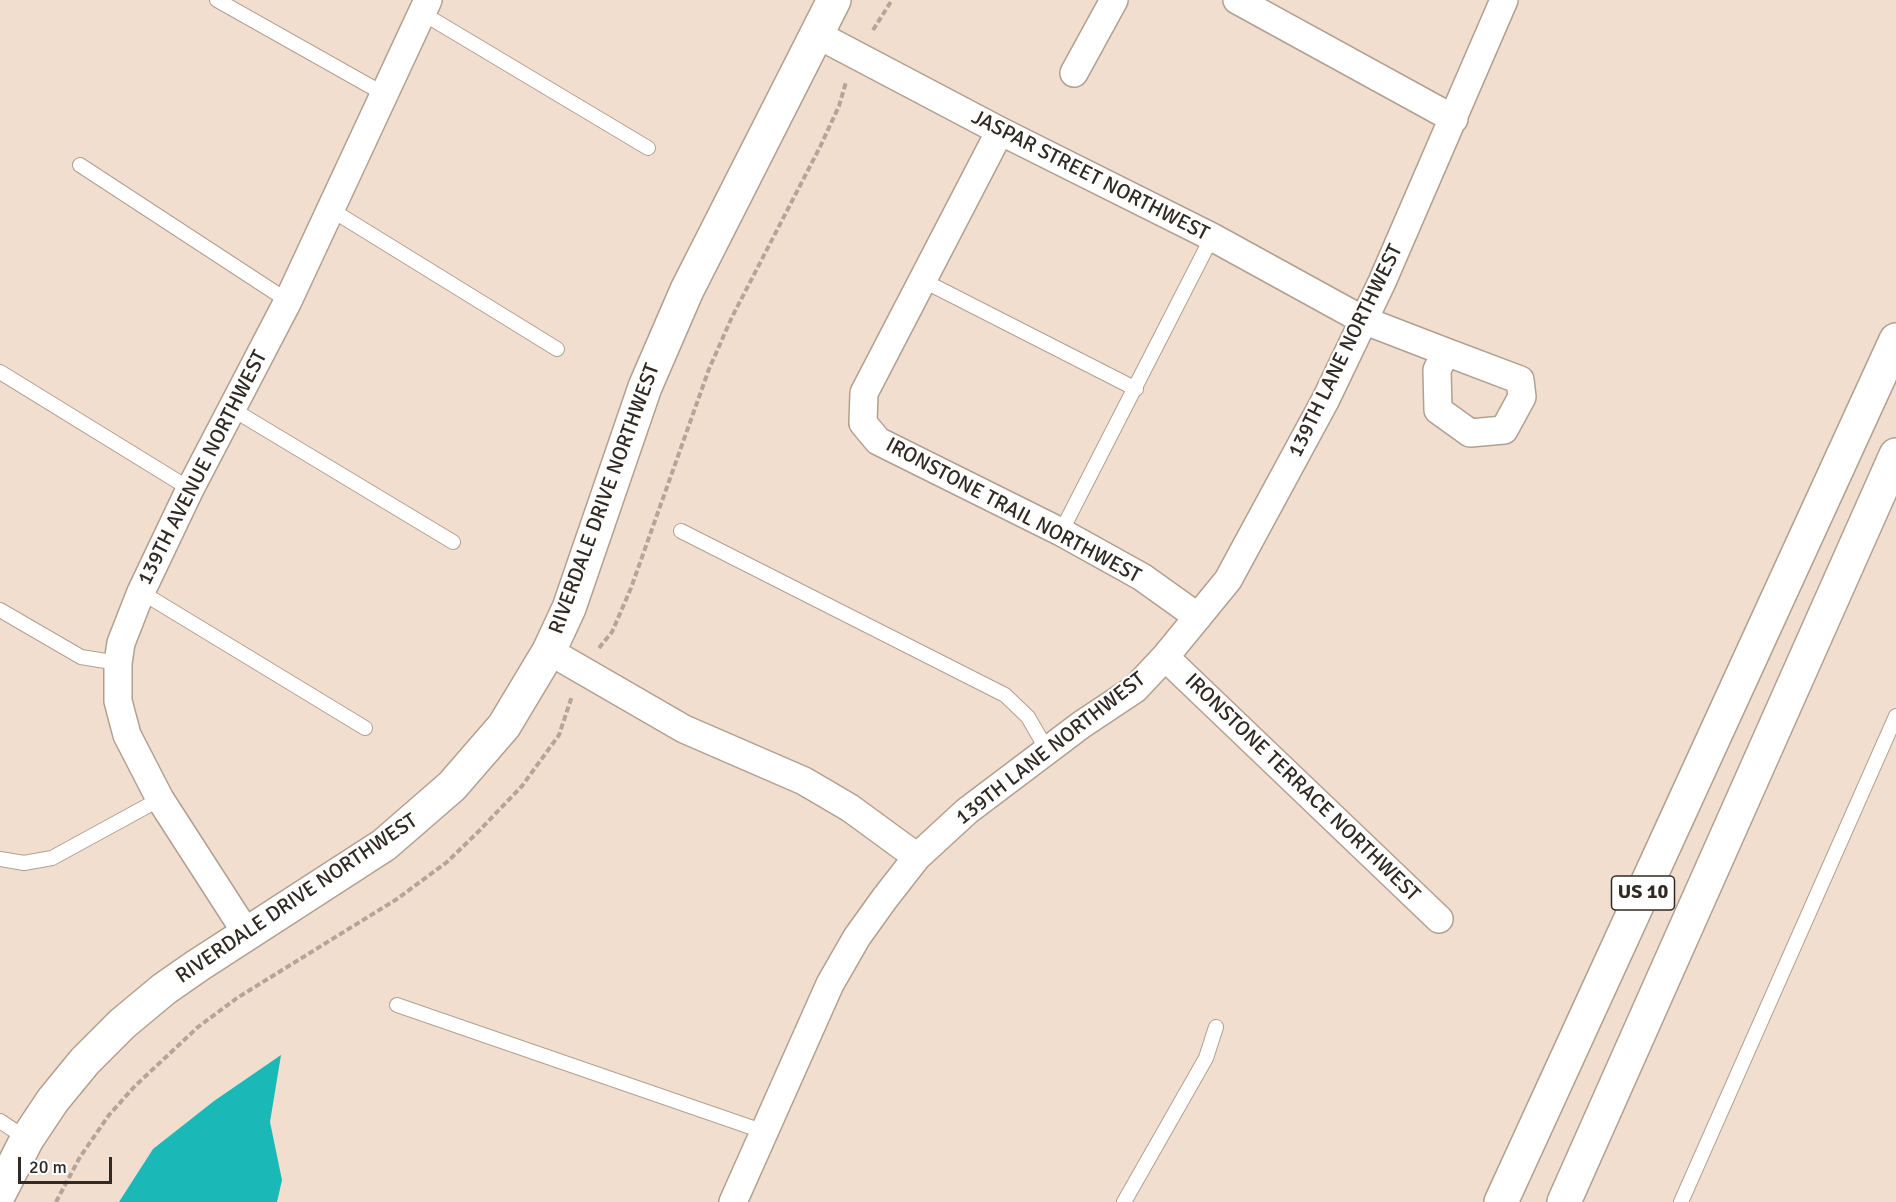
<!DOCTYPE html>
<style>
body{margin:0}
#map{position:relative;width:1896px;height:1202px;overflow:hidden;background:#f1dece;font-family:Signika,sans-serif}
canvas{display:block}
.scale{position:absolute;left:18px;top:1157px;width:94px;height:27px;box-sizing:border-box;border:3px solid #312a24;border-top:0;padding-left:8px;font-size:18px;line-height:21px;white-space:nowrap;color:#312a24;-webkit-text-stroke:4px #fff;paint-order:stroke}
</style>
<div id="map">
<canvas width="1896" height="1202"></canvas>
<div class="scale">20 m</div>
</div>
<script>
const context = document.querySelector('canvas').getContext('2d');
context.lineJoin = 'round';
function paint(path, color) { context.fillStyle = color; context.fill(path, 'evenodd'); }
const toPath = rows => new Path2D(rows.map(r => 'M' + r).join(''));
function strokePath(path, color, width, dash) { context.strokeStyle = color; context.lineWidth = width; context.lineCap = dash ? 'butt' : 'round'; context.setLineDash(dash || []); context.stroke(path); }
function label(font, color, halo, rows, align = 'center') {
  context.font = font + ' Signika,sans-serif'; context.lineWidth = 4.5; context.setLineDash([]); context.textBaseline = 'middle'; context.strokeStyle = halo; context.fillStyle = color; for (const [text, x, y, turn = 0] of rows) {
    context.save(); context.translate(x, y); context.rotate((+turn || 0) * Math.PI / 180); context.textAlign = isNaN(turn) ? turn : align; if (halo) context.strokeText(text, 0, 0); context.fillText(text, 0, 0); context.restore();
  }
}
const water = toPath([
 [281,1055,270,1122,282,1180,277,1202,119,1202,153,1149,214,1101]
]);
const path = toPath([
 [873,30,892,0],
 [599,648,612,632,631,588,709,369,732,317,820,147,839,106,846,82],
 [56,1202,80,1157,109,1115,135,1086,198,1027,237,998,397,899,447,862,477,833,522,786,559,735,572,696]
]);
const lane = toPath([
 [217,0,384,94],
 [422,13,648,148],
 [80,165,288,301],
 [330,209,557,349],
 [924,281,1136,389],
 [0,372,190,489],
 [232,409,453,542],
 [681,531,1005,695,1028,717,1047,750],
 [1061,532,1212,237],
 [141,592,365,728],
 [0,610,81,657,118,663],
 [0,859,24,863,52,858,160,799],
 [397,1005,762,1131],
 [0,1121,27,1139],
 [1124,1202,1206,1058,1216,1027],
 [1681,1202,1896,716]
]);
const street = toPath([
 [1237,0,1454,119],
 [816,34,1000,131,1212,237,1363,320,1446,352,1520,380,1522,397,1504,430,1470,433,1438,410,1437,370,1446,352],
 [1074,73,1114,0],
 [1000,131,864,393,863,423,878,441,1061,532,1142,577,1198,617],
 [549,651,684,729,804,781,850,808,917,857],
 [1165,657,1439,919],
 [247,934,160,799,127,735,118,701,118,663,121,643,141,592,190,489,288,301,428,0],
 [733,1202,830,984,857,937,885,898,917,857,967,811,1081,725,1135,689,1165,657,1228,580,1326,399,1382,282,1504,0]
]);
const secondary = toPath([
 [0,1192,27,1139,53,1100,85,1061,122,1024,164,989,197,966,384,845,452,786,504,726,549,651,569,608,645,387,687,290,834,0]
]);
const highway = toPath([
 [1501,1202,1896,340],
 [1564,1202,1896,455]
]);
const shields = [
 [1643,893,63]
];
const shieldNames = [
 ["US 10",1643,893]
];
const streetNames = [
 ["JASPAR STREET NORTHWEST",1090,176,27],
 ["139TH LANE NORTHWEST",1346,351,-64],
 ["139TH AVENUE NORTHWEST",203,468,-63],
 ["RIVERDALE DRIVE NORTHWEST",605,499,-70],
 ["IRONSTONE TRAIL NORTHWEST",1013,511,28],
 ["139TH LANE NORTHWEST",1051,749,-38],
 ["IRONSTONE TERRACE NORTHWEST",1302,788,44],
 ["RIVERDALE DRIVE NORTHWEST",297,899,-34]
];
paint(water, '#1bb8b8');
strokePath(lane, '#b1a090', 16);
strokePath(street, '#b1a090', 30);
strokePath(secondary, '#b1a090', 36);
strokePath(highway, '#b1a090', 36);
strokePath(path, '#b4a598', 4, [6, 3]);
strokePath(lane, '#fff', 14);
strokePath(street, '#fff', 27);
strokePath(secondary, '#fff', 33);
strokePath(highway, '#fff', 33);
for (const [x, y, w] of shields) { const box = new Path2D(); box.roundRect(x - w / 2, y - 17, w, 34, 4.5); context.fillStyle = '#fff'; context.fill(box); strokePath(box, '#312a24', 1.5); }
label('bold 20px', '#312a24', null, shieldNames);
label('21px', '#312a24', '#fff', streetNames);
</script>
